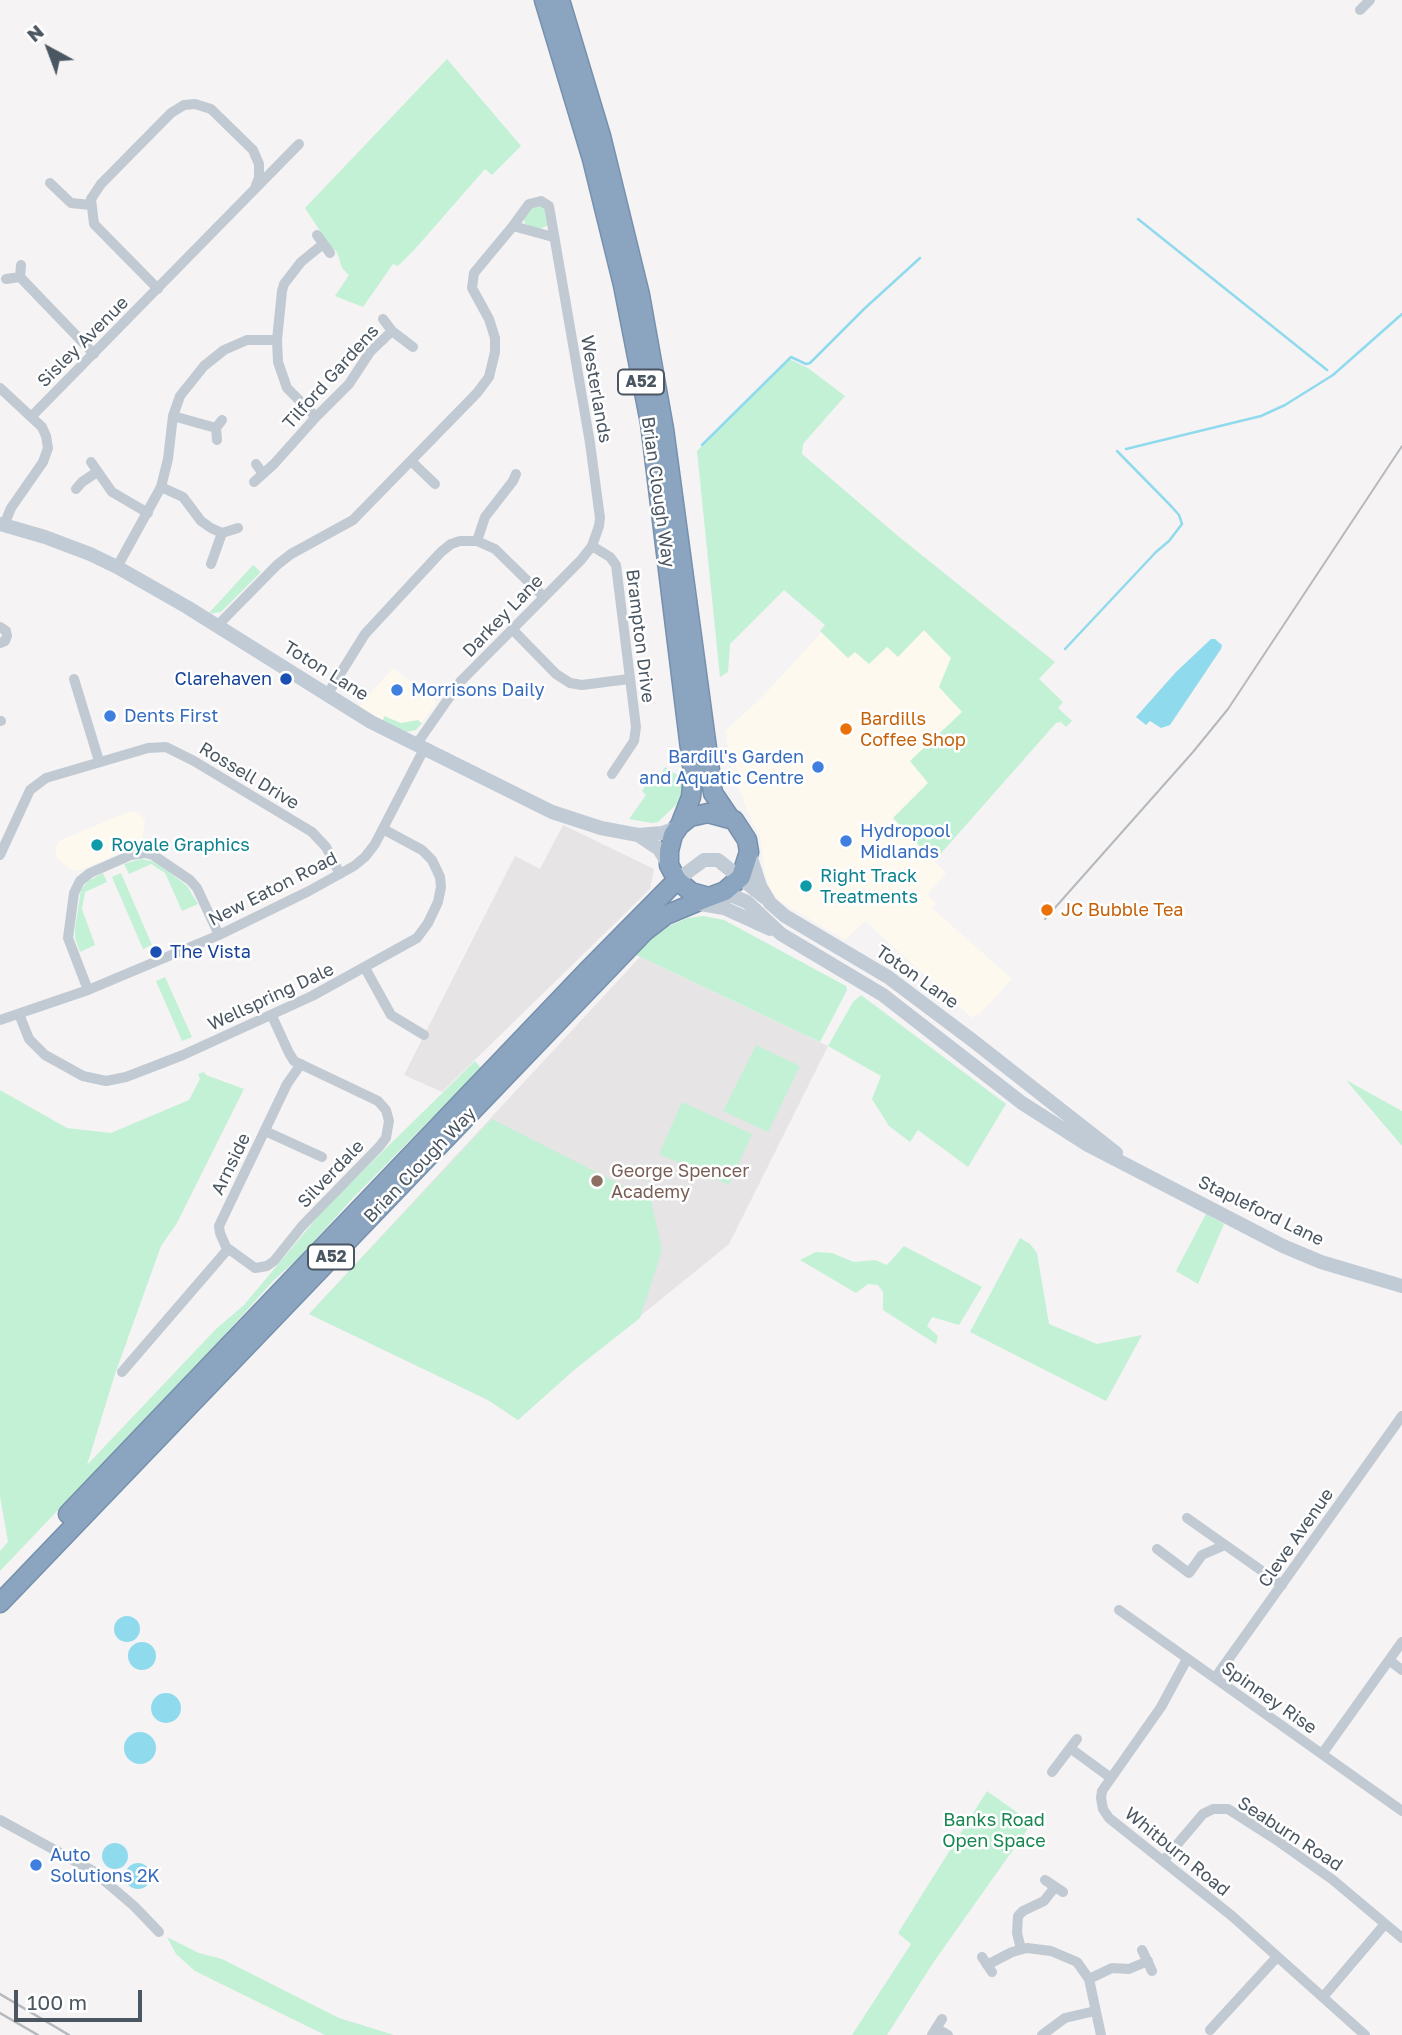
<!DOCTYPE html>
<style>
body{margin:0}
#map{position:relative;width:1402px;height:2035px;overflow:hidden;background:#f5f3f3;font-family:"Golos Text",sans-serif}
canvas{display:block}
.north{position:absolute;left:14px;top:14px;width:70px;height:70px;-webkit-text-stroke:5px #fff;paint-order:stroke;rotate:319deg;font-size:19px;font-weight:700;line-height:28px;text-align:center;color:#4a5661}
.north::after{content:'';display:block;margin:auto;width:24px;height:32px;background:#4a5661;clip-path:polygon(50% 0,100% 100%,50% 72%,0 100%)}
.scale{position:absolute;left:14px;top:1990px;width:128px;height:32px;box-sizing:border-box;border:4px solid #4a5661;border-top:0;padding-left:9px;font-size:21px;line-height:24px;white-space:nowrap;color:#4a5661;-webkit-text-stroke:5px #fff;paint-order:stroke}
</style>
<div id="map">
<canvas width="1402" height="2035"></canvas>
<div class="north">N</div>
<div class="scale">100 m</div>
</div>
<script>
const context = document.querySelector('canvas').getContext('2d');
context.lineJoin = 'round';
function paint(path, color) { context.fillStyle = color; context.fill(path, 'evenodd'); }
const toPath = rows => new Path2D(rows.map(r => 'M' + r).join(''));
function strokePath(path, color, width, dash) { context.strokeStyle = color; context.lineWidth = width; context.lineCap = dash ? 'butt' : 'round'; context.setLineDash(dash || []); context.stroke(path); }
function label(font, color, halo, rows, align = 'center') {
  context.font = font + ' "Golos Text",sans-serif'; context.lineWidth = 5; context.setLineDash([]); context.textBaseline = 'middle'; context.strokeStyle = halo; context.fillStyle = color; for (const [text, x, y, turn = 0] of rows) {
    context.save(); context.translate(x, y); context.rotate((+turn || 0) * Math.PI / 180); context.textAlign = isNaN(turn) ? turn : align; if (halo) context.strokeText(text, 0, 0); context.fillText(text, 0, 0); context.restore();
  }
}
const commercial = toPath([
 [923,630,951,658,939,687,962,712,911,761,928,783,893,818,946,873,927,895,936,903,932,908,1012,979,979,1015,977,1014,972,1018,865,921,845,940,779,901,770,888,765,875,760,837,749,815,733,772,725,731,761,698,822,632,847,657,854,651,887,647,898,657],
 [393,668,437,702,418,728,412,732,389,724,358,707],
 [128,812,137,812,145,820,142,844,78,871,70,869,58,859,55,848,61,840]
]);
const education = toPath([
 [563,825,654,869,650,889,442,1092,404,1075,515,856,540,869],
 [640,957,828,1046,729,1244,574,1370,518,1420,488,1400,309,1314]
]);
const green = toPath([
 [447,59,521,146,492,175,485,169,415,249,398,266,393,264,363,307,335,296,349,275,342,268,337,252,330,246,305,208],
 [540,204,547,210,548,225,540,229,531,227,525,224,524,218,528,210],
 [789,359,808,368,845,396,803,444,802,454,898,536,1055,662,1039,679,1063,702,1058,708,1072,721,1066,727,1061,722,1056,723,936,859,927,850,925,852,893,818,928,783,910,761,962,712,939,687,951,658,924,630,898,657,887,647,869,664,855,652,848,658,820,631,825,625,784,590,730,644,728,672,720,677,697,451],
 [253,565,261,572,221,612,208,614],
 [384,716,401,723,418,720,422,723,416,730,406,732,383,721],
 [665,767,677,775,687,776,680,801,658,822,652,823,629,819,646,795,642,791,653,775,660,775],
 [141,859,152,861,164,868,187,886,198,904,182,911,165,873,151,864,129,874,124,864],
 [103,873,107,882,85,892,82,909,95,945,80,952,75,938,75,928,81,890,88,881],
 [121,873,152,945,143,949,112,877],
 [703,916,724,920,846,986,847,990,820,1042,632,953,666,923,669,926,688,918],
 [165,977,192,1037,182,1041,156,981],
 [861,995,1006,1104,968,1167,918,1130,910,1142,889,1126,872,1099,881,1076,828,1046,853,1002],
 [756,1045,800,1066,768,1132,723,1111],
 [475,1061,481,1068,351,1200,300,1257,274,1280,220,1340,0,1571,0,1551,8,1542,0,1496,0,1090,67,1128,111,1133,189,1100,200,1079,198,1074,204,1072,206,1075,244,1089,177,1223,161,1246,115,1374,87,1465,216,1329,244,1305,326,1207],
 [1346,1080,1402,1111,1402,1146],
 [682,1102,752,1134,729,1185,659,1154],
 [492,1119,651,1200,662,1250,640,1318,574,1370,518,1420,488,1400,309,1314],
 [1206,1214,1224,1224,1198,1284,1176,1271],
 [1020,1238,1030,1244,1037,1253,1049,1324,1097,1344,1142,1335,1106,1401,970,1332],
 [904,1246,982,1287,959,1325,932,1317,927,1326,938,1336,936,1344,883,1310,883,1292,878,1285,868,1284,856,1293,800,1260,816,1252,832,1253,854,1262,875,1260,887,1265],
 [987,1791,1032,1823,933,1963,887,2035,852,2035,911,1944,898,1933],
 [167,1937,199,1953,222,1959,339,2018,394,2035,325,2035,195,1971,176,1954]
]);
const water = toPath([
 [1211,639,1215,639,1222,645,1221,649,1170,725,1161,728,1150,721,1146,725,1136,717,1176,672],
 '114 1629a13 13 0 1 1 26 0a13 13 0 1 1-26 0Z',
 '128 1656a14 14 0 1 1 28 0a14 14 0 1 1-28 0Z',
 '151 1708a15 15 0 1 1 30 0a15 15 0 1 1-30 0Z',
 '124 1748a16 16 0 1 1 32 0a16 16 0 1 1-32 0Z',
 '102 1856a13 13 0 1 1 26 0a13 13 0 1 1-26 0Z',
 '125 1876a13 13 0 1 1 26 0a13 13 0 1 1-26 0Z'
]);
const stream = toPath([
 [1138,219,1327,370],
 [702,445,789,359,791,357,806,364,810,363,864,309,920,258],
 [1126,449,1261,416,1285,405,1333,375,1402,314],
 [1065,649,1156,552,1169,541,1182,524,1179,515,1171,506,1117,451]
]);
const street = toPath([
 [1360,10,1370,0],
 [50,183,71,203,91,205],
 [317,235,330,253],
 [20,277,94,354],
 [6,279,20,277,21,265],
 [158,289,94,224,91,199,101,184,171,113,184,105,195,104,211,109,253,150,259,164,259,178,256,185],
 [383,319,392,331,413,347],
 [0,388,42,427,46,436,48,448,43,462,11,508,4,525],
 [173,416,216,428],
 [31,417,299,144],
 [316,417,287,388,278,362,277,340,282,291,284,284,301,262,323,244],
 [217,440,216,428,222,420],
 [411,461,435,484],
 [91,462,112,492,148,513],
 [256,464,263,474],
 [254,482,274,464,316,417,349,384,370,352,392,331],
 [161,487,183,497,201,521,211,528,222,533,238,528],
 [76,489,82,482,97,472],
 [477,541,485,517,513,481,516,474],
 [592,546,610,557,616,565,636,727,634,741,612,774],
 [211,564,222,533],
 [117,567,161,487,168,459,173,416,180,396,204,366,224,350,247,340,277,340],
 [217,626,277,565,291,554,353,520,477,393,489,377,495,352,495,338,489,319,472,288,474,273,513,226,553,237],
 [0,627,6,631,7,636,5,641,0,643],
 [512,629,556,674,570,683,582,685,629,679],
 [74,679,99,761],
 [327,695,365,634,441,552,451,544,460,541,477,541,495,549,543,596],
 [0,721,1,721],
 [416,745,460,682,581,560,592,546,599,526,600,518,590,443,549,206,541,201,529,204,513,226],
 [0,855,30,790,46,778,148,748,166,747,194,761,312,832,326,847,340,874],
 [365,968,391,1015,424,1035],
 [88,990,68,938,74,893,80,881,90,873,131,855,145,853,153,855,190,880,197,888,219,935],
 [19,1014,29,1039,45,1055,83,1076,106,1081,126,1077,183,1055,312,996,417,938,428,923,438,902,441,887,440,877,432,860,422,850,383,829],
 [272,1016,289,1053,294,1061,378,1101,386,1110,389,1121,386,1138,379,1147,302,1226,274,1261,267,1266,255,1268,226,1247,220,1233,219,1226,287,1084,301,1064],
 [0,1020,88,990,219,935,309,891,354,866,365,857,375,844,424,749],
 [265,1131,322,1157],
 [122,1372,228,1249],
 [1187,1518,1282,1585],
 [1157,1549,1189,1573,1202,1555,1225,1545],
 [1119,1610,1402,1811],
 [1187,1659,1161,1707,1102,1791,1101,1798,1103,1809,1109,1818,1232,1916,1365,2035],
 [1389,1660,1402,1670],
 [1215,1678,1402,1416],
 [1070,1748,1111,1778],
 [1322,1754,1402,1642],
 [1052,1772,1077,1739],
 [0,1820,93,1871,134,1906,159,1932],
 [1163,1861,1203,1814,1213,1809,1228,1809,1275,1839,1333,1880,1402,1938],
 [1045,1880,1063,1892],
 [1021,1949,1017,1933,1018,1916,1023,1911,1044,1901,1055,1887],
 [1142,1950,1152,1971],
 [982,1957,992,1972],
 [987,1965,1012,1952,1027,1948,1051,1951,1077,1962,1089,1979,1101,2035],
 [1089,1979,1112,1968,1129,1969,1148,1961],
 [1323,1997,1385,1924],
 [936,2028,948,2035],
 [1210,2030,1277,1957],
 [932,2035,942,2019],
 [1042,2035,1065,2018,1095,2011]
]);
const secondary = toPath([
 [0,524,45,537,90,554,117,567,187,607,371,722,552,812,601,828,638,835,662,833,676,828],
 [638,835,659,849,669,865],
 [749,852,760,886,770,903,785,916,888,977,972,1040,1116,1153],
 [677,880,704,860,718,860,764,897],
 [715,896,733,896,747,902,781,934,883,995,1022,1103,1088,1145,1283,1246,1321,1262,1402,1286],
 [701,904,724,908,770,929]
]);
const highway = toPath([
 [544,0,592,159,623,285,650,423,693,773,691,797,680,825],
 [560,0,601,136,640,295,664,429,713,793,730,818],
 [708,813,734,820,747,840,749,852,741,877,725,891,709,897,691,892,677,880,669,865,669,851,673,835,680,825,690,817,708,813],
 [68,1514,588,970,677,880],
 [0,1603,644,932,666,915,709,897]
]);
const tram = toPath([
 [1045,919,1193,752,1228,709,1402,446]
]);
const rail = toPath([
 [0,1994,69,2035],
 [0,2013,38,2035]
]);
const markers = [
 [286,679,7,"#1a4fb4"],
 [397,690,7,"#3f7fe0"],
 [110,716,7,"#3f7fe0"],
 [846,729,7,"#e8710a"],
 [818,767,7,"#3f7fe0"],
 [846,841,7,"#3f7fe0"],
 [97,845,7,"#0f9aa8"],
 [806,886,7,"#0f9aa8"],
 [1047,910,7,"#e8710a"],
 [156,952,7,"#1a4fb4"],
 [597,1181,7,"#8d6e63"],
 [36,1865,7,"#3f7fe0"]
];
const shields = [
 [641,382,46],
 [331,1257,46]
];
const shieldNames = [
 ["A52",641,382],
 ["A52",331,1257]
];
const streetNames = [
 ["Sisley Avenue",83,342,-45],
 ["Tilford Gardens",331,377,-48],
 ["Westerlands",596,389,80],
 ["Brian Clough Way",658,492,82],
 ["Darkey Lane",503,616,-46],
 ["Brampton Drive",640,636,83],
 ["Toton Lane",326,671,32],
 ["Rossell Drive",249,776,31],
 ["New Eaton Road",273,889,-27],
 ["Toton Lane",917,977,35],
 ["Wellspring Dale",271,997,-25],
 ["Arnside",231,1164,-64],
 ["Brian Clough Way",420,1165,-46],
 ["Silverdale",331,1174,-46],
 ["Stapleford Lane",1261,1211,26],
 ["Cleve Avenue",1296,1538,-55],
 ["Spinney Rise",1269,1698,35],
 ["Seaburn Road",1290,1834,33],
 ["Whitburn Road",1177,1852,39]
];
const transitNames = [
 ["Clarehaven",272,679],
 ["The Vista",170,952,"left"]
];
const shopNames = [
 ["Morrisons Daily",411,690],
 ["Dents First",124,716],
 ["Bardill's Garden",804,757,"right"],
 ["and Aquatic Centre",804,778,"right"],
 ["Hydropool",860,831],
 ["Midlands",860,852],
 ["Auto",50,1855],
 ["Solutions 2K",50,1876]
];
const foodNames = [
 ["Bardills",860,719],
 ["Coffee Shop",860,740],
 ["JC Bubble Tea",1061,910]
];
const cultureNames = [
 ["Royale Graphics",111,845],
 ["Right Track",820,876],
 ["Treatments",820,897]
];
const educationNames = [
 ["George Spencer",611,1171],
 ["Academy",611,1192]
];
const parkNames = [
 ["Banks Road",994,1820],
 ["Open Space",994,1841]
];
paint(commercial, '#fdf9ef');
paint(education, '#e6e4e5');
paint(green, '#c3f1d5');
paint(water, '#90daee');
strokePath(stream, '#90daee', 2.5);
strokePath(highway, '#7690ad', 21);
strokePath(street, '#c1cad2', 10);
strokePath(secondary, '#c1cbd6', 14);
strokePath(highway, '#8ba5c1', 18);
strokePath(tram, '#b5b8bd', 2);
strokePath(rail, '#b5b8bd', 2.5);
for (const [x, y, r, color] of markers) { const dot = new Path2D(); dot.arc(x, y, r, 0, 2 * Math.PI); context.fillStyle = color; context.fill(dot); strokePath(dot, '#fff', 2.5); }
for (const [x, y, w] of shields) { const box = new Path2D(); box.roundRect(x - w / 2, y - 12.5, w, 25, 5); context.fillStyle = '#fff'; context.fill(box); strokePath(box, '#4a5661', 2); }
label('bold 16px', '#4a5661', null, shieldNames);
label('18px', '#4a5661', '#fff', streetNames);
label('18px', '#164399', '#fff', transitNames, 'right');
label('18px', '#366cbe', '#fff', shopNames, 'left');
label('18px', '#c56008', '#fff', foodNames, 'left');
label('18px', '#0d838f', '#fff', cultureNames, 'left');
label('18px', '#785e54', '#fff', educationNames, 'left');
label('18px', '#17864f', '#fff', parkNames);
</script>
